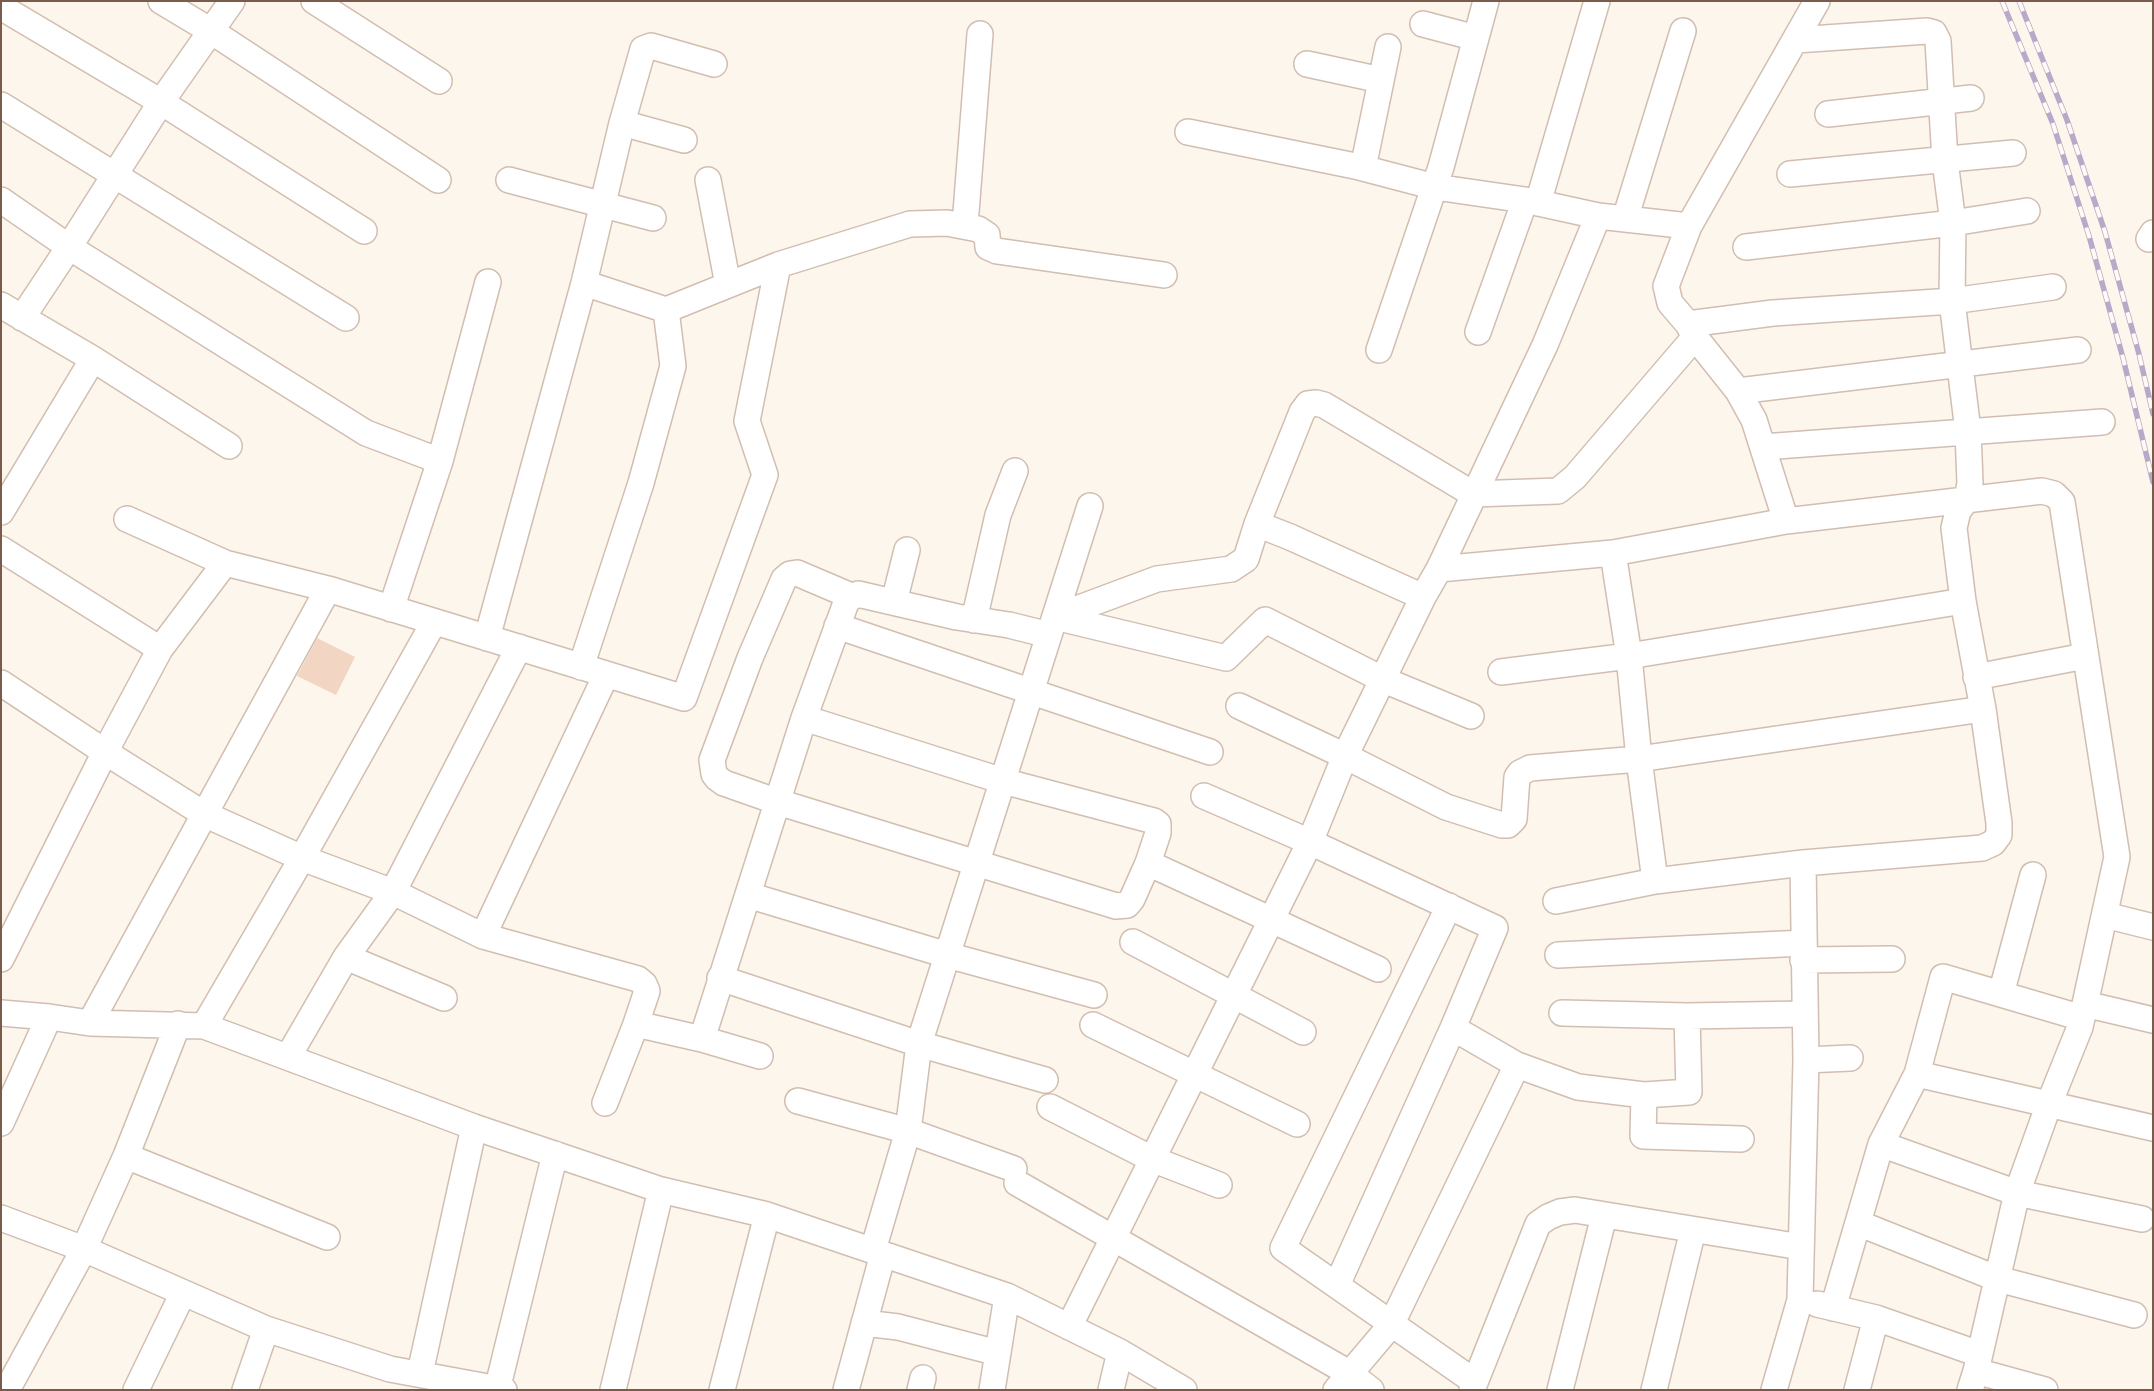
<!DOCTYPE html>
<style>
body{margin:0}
#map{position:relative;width:2154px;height:1391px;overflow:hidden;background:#fdf6ec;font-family:"Titillium Web",sans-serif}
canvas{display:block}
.frame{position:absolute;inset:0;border:2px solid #7a5c4d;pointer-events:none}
</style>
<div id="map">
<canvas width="2154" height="1391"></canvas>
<div class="frame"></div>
</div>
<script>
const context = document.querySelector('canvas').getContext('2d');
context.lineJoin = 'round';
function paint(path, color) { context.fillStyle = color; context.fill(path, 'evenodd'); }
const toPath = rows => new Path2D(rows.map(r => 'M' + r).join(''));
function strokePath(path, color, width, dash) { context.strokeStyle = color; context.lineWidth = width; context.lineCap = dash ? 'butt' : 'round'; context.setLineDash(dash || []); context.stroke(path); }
const building = toPath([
 [317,638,355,657,336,695,297,676]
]);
const minor = toPath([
 [161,1,211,31,438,180],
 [314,1,439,81],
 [1,7,161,102,364,231],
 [1423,24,1476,38],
 [1307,64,1381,80],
 [1,105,346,318],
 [1828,114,1971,98],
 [622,123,684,140],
 [1188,132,1355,166,1435,187,1525,200,1598,216],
 [1363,168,1388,47],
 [1790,174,2013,153],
 [509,180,653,218],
 [708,180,728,285],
 [1,200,69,247,366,433,440,461],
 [1538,203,1597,1],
 [1625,219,1683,31],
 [965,225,980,34],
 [2149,239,2153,233],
 [1746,247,1953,223,2027,211],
 [584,283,622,123,643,49,651,46,714,64],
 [1,305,93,359,229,446],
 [22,318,69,247,161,102,232,1],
 [1688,324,1773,313,1952,301,2053,287],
 [1478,332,1525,200],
 [1695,337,1738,391,1754,420,1786,521],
 [1379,350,1441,167,1486,1],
 [1738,391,2078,350],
 [1763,447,2102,422],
 [1,512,93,359],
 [127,519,225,563,328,589,684,698,765,475,747,421,778,265,910,224,947,223,978,229,987,235,988,247,997,251,1164,275],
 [1257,524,1302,412,1308,404,1316,403,1324,405,1473,494,1558,491,1575,477,1695,337,1688,324,1670,303,1666,286,1689,226],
 [1,549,160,649],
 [1613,553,1629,656,1639,759,1655,881],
 [1439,569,1613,553,1786,521,2042,491,2054,494,2062,502,2117,857,2080,1027,2049,1104,2017,1193,1976,1371,1970,1390],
 [894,602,907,550],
 [391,609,440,461,488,282],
 [1055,617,1226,658,1265,620,1384,680,1471,716],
 [1055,617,1157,579,1231,569,1246,559,1257,524,1290,537,1423,597],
 [974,620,998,515,1015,471],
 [837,626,1210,752],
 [487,638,584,283,666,310,778,265],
 [581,667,641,483,673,366,666,310],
 [1501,672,1629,656,1963,601],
 [1976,677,2085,656],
 [1,683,105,752,204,814,302,858,393,892,483,936,638,979,644,984,647,991,636,1024],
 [1239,706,1345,756,1446,807,1502,825,1508,825,1514,819,1517,777,1520,773,1530,768,1639,759,1983,709],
 [804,718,1003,781,1154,821,1158,824,1158,833,1148,863,1132,899,1127,905,1116,906,778,802,724,783,717,778,714,774,712,760,750,658,784,579,790,574,797,573,851,596],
 [1204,796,1310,842,1495,928,1453,1028,1337,1285],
 [1148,863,1378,969],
 [748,895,947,955,1094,995],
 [1556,901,1655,881,1803,863,1982,848,1993,843,1999,835,1999,823,1983,709,1963,601,1954,528,1958,511,1967,499,1970,483,1968,431,1952,301,1953,223,1945,161,1938,41,1934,33,1927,31,1796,40],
 [1449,906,1283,1248,1475,1382],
 [2105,915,2153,927],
 [483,936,606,675],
 [1133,942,1303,1032],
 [1558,955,1803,943],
 [346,957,444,998],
 [1,959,105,752,160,649,225,563],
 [1803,960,1892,959],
 [720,978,919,1044,1045,1080],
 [2001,994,2033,875],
 [2085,1004,2153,1020],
 [1,1013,49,1017,90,1023,204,1026,474,1127,661,1190,767,1215,1007,1296,1120,1352,1184,1390],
 [1562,1013,1687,1016,1804,1014],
 [90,1023,328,589],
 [1093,1025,1297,1124],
 [204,1026,302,858,434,622],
 [1453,1028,1517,1065,1578,1087,1644,1095,1689,1092,1687,1016],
 [702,1039,804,718,847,600,858,594,957,617,1009,625,1049,635],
 [288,1057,346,957,393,892,519,647],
 [1806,1060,1850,1058],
 [1917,1074,2153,1128],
 [1644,1095,1643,1136,1741,1139],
 [798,1101,908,1131,1014,1169],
 [605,1103,636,1024,702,1039,760,1056],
 [1050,1107,1152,1159,1219,1185],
 [1,1123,49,1017],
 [1881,1144,2017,1193,2142,1219],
 [126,1156,327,1237],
 [1017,1183,1349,1373,1371,1390],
 [1,1218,84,1249,266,1329,390,1369,504,1390],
 [1858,1223,1998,1279,2134,1315],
 [873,1250,908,1131,919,1044,1090,506],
 [1817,1304,1876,1318,1857,1390],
 [1833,1308,1881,1144,1917,1074,1943,977,2082,1018],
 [1876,1318,1979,1354],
 [864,1323,898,1327,998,1353],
 [1069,1327,1310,842,1345,756,1423,597,1439,569,1545,345,1598,216,1689,226,1817,1],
 [1976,1371,2045,1390],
 [420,1373,474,1127],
 [7,1390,84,1249,126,1156,178,1024],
 [136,1390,183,1293],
 [245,1390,266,1329],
 [497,1390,555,1154],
 [613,1390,661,1190],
 [722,1390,767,1215],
 [846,1390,883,1254],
 [920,1390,923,1378],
 [992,1390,1007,1296],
 [1111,1390,1120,1352],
 [1336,1390,1391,1325,1517,1065],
 [1472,1390,1538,1224,1548,1217,1560,1212,1575,1210,1801,1247],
 [1560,1390,1604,1216],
 [1654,1390,1693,1230],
 [1774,1390,1800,1300,1806,1060,1803,863]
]);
const rail = toPath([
 [2002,1,2053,124,2089,236,2123,358,2153,482],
 [2019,1,2067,120,2105,232,2139,354,2153,414]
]);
paint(building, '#f3d5c3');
strokePath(minor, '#d1beb0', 28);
strokePath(minor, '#fff', 25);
strokePath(rail, '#b9a8c9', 5.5);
strokePath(rail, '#fffaf3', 4, [11]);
</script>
